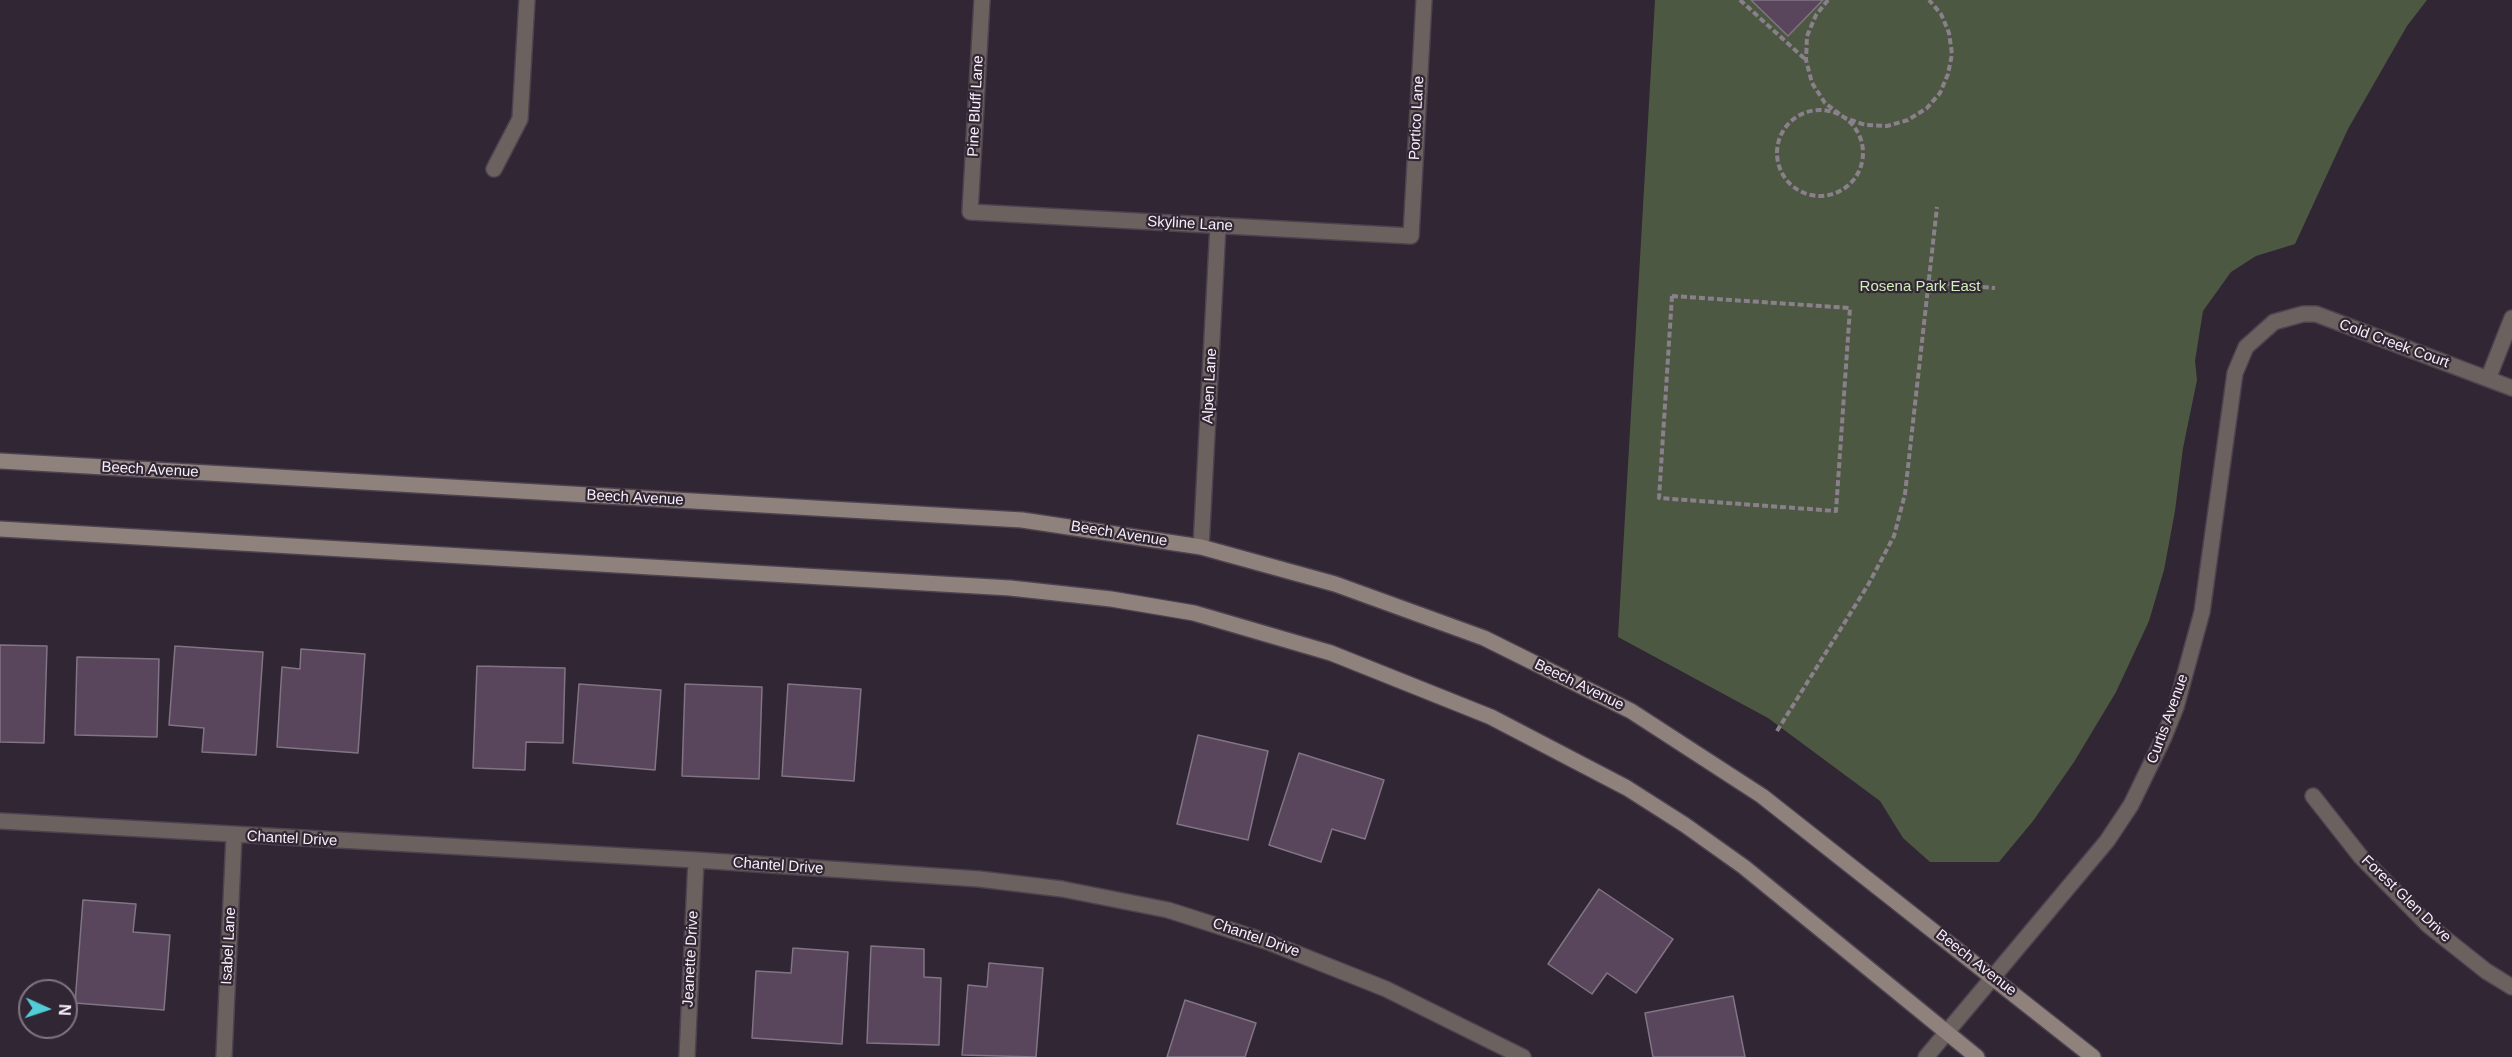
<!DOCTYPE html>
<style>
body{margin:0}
#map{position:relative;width:2512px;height:1057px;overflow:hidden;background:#312634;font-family:Arial,sans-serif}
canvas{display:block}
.north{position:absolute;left:18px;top:979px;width:60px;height:60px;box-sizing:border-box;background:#312634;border:2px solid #807682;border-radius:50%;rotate:93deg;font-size:16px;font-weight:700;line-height:24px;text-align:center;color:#f6eff8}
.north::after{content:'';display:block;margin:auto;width:21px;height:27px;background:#52ccd6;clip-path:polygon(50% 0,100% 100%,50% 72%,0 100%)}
</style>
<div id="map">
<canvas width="2512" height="1057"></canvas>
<div class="north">N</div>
</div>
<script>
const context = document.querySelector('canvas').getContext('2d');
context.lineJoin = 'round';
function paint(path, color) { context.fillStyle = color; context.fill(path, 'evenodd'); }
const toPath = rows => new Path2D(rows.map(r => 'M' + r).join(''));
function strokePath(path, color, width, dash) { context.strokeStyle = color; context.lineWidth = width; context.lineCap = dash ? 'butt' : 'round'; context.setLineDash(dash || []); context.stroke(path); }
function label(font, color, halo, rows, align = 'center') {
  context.font = font + ' Arial,sans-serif'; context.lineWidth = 4.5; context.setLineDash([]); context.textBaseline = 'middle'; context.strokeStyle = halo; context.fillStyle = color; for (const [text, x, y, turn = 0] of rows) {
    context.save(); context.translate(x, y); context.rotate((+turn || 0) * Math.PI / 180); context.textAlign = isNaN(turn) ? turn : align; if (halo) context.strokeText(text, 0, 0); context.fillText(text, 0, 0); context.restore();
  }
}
const green = toPath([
 [1655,0,2427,0,2407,26,2348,129,2295,244,2256,256,2231,272,2203,311,2195,361,2197,380,2183,448,2175,511,2164,570,2149,621,2116,692,2074,762,2033,821,1999,862,1930,862,1903,838,1880,801,1768,718,1618,637]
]);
const building = toPath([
 [1751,0,1823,0,1788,36,1751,0],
 [0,645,47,646,44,743,0,742,0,645],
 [175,646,263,652,256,755,202,752,204,728,169,725,175,646],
 [301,649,365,654,358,753,277,747,282,667,300,669,301,649],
 [77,657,159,659,157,737,75,735,77,657],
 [477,666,565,668,563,743,526,742,525,770,473,768,477,666],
 [579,684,661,690,655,770,573,763,579,684],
 [685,684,762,687,759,779,682,776,685,684],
 [788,684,861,689,854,781,782,776,788,684],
 [1198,735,1268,751,1248,840,1177,824,1198,735],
 [1299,753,1384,780,1365,839,1332,829,1321,862,1269,845,1299,753],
 [1599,889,1673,939,1636,993,1607,973,1592,994,1548,964,1599,889],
 [83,900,136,904,133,932,170,935,164,1010,75,1003,83,900],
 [871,946,924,949,924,977,941,978,939,1045,867,1043,871,946],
 [793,948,848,952,842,1044,752,1038,756,971,791,973,793,948],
 [989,963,1043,968,1036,1057,962,1055,968,985,987,987,989,963],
 [1733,996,1745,1057,1653,1057,1645,1013,1733,996],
 [1185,1000,1256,1023,1245,1057,1167,1057,1185,1000]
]);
const path = toPath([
 [1740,0,1805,59],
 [1828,0,1816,15,1807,36,1806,60,1812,83,1825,103,1845,118,1865,125,1887,126,1908,120,1927,108,1940,93,1948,74,1952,54,1949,33,1941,14,1929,0],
 '1777 153a43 43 0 1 1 86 0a43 43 0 1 1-86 0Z',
 [1929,282,1995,288],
 [1672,296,1850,308,1836,511,1659,498,1672,296],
 [1777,731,1868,585,1894,536,1905,494,1937,207]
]);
const minor = toPath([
 [982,0,970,212,1411,236,1424,0],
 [494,169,520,119,527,0],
 [2488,379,2512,318],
 [1201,547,1218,225],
 [2313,796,2361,857,2428,925,2486,971,2512,987],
 [0,821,696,860,979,879,1062,889,1168,910,1268,942,1386,989,1523,1057],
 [1994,976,2107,841,2131,805,2164,737,2176,707,2202,612,2235,373,2246,347,2274,322,2303,314,2316,314,2512,388],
 [224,1057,234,836],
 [687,1057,696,860]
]);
const tertiary = toPath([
 [1926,1057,1994,976]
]);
const secondary = toPath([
 [0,461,1022,520,1201,547,1335,584,1484,638,1631,711,1762,796,2093,1057],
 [0,529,1010,588,1111,599,1194,613,1331,653,1491,717,1627,788,1685,825,1744,867,1977,1057]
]);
const streetNames = [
 ["Pine Bluff Lane",976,106,-87],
 ["Portico Lane",1417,118,-87],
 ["Skyline Lane",1190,224,3],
 ["Cold Creek Court",2394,344,20],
 ["Alpen Lane",1210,386,-87],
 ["Beech Avenue",150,470,3],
 ["Beech Avenue",635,498,3],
 ["Beech Avenue",1119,534,9],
 ["Beech Avenue",1579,685,26],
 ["Curtis Avenue",2168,719,-70],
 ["Chantel Drive",292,839,3],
 ["Chantel Drive",778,866,4],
 ["Forest Glen Drive",2406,899,44],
 ["Chantel Drive",1256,938,19],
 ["Isabel Lane",229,946,-87],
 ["Jeanette Drive",691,959,-87],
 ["Beech Avenue",1976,963,38]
];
const parkNames = [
 ["Rosena Park East",1920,287]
];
paint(green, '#4d5842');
paint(building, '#59465d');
strokePath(building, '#817484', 1.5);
strokePath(minor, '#4d424f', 18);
strokePath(tertiary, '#4d424f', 18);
strokePath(secondary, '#4d424f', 18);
strokePath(path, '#89808b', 4, [6, 3]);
strokePath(minor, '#6b625f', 15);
strokePath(tertiary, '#6b625f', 15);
strokePath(secondary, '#8f817c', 15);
label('15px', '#f6eff8', '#312634', streetNames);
label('15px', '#d3eeba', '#312634', parkNames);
</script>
